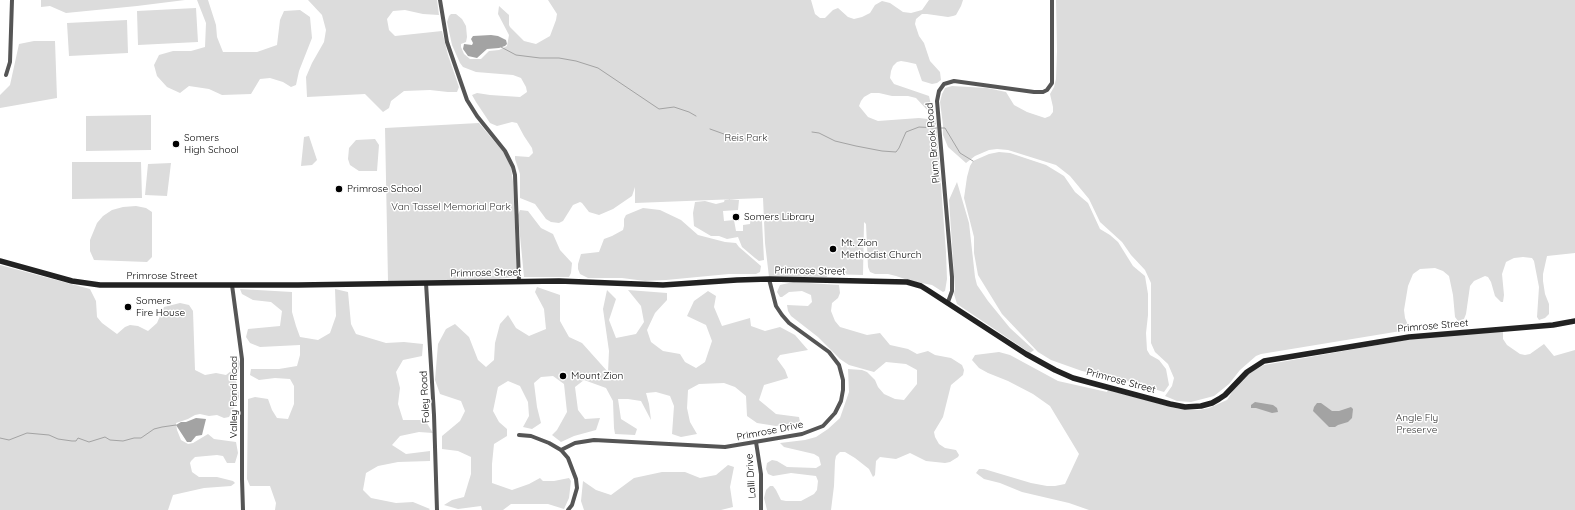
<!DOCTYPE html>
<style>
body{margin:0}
canvas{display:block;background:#fff}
</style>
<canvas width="1575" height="510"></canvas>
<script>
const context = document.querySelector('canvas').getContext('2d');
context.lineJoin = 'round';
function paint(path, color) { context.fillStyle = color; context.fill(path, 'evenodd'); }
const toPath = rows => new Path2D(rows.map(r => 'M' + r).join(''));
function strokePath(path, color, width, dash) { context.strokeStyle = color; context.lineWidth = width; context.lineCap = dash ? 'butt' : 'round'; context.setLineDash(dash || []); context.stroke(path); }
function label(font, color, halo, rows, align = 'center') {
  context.font = font + ' Quicksand,sans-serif'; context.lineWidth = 3; context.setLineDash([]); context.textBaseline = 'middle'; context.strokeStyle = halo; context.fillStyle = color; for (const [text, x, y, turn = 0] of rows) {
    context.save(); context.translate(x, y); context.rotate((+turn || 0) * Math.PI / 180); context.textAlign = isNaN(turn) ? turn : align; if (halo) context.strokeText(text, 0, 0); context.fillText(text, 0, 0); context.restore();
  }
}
const green = toPath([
 [41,0,185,0,137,6,66,13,50,6,41,7],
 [197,0,208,0,216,25,217,37,223,52,257,52,277,45,280,20,284,11,300,10,310,17,312,38,299,71,296,85,291,87,283,82,270,78,260,79,251,94,222,95,209,89,189,86,180,93,167,87,157,76,154,65,159,55,173,51,191,51,205,47,206,23],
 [308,0,437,0,439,15,423,14,405,10,393,11,387,19,389,30,395,36,442,31,448,55,459,87,457,92,448,92,430,90,404,91,391,101,389,108,383,112,365,94,307,97,306,77,312,63,324,42,326,30,322,15],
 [548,0,811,0,815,14,820,18,825,18,833,10,838,8,848,17,854,19,862,17,870,13,875,5,882,1,890,3,903,12,911,13,922,10,929,0,963,0,961,6,956,15,953,16,948,17,927,14,922,14,916,19,915,24,919,36,924,43,930,61,940,72,941,80,937,83,932,84,922,81,916,64,907,62,901,61,897,62,893,66,891,71,890,78,894,84,929,96,931,105,929,112,916,98,908,96,892,96,879,93,871,93,864,97,861,101,859,106,868,117,878,121,919,118,936,120,946,252,947,279,945,291,943,292,932,285,911,281,896,276,888,274,875,274,870,272,868,267,866,224,864,222,863,275,828,274,827,277,769,277,765,243,763,198,635,203,635,187,632,196,613,209,599,215,589,212,582,203,580,202,573,205,563,221,559,223,551,222,546,219,535,204,520,198,520,174,515,159,515,156,529,157,533,153,532,148,524,136,517,123,512,122,497,126,490,123,476,102,472,95,477,93,490,95,520,97,527,92,526,87,521,78,513,75,476,72,463,67,460,63,452,45,447,22,449,16,451,14,456,14,462,19,466,26,467,37,466,42,461,44,461,47,464,54,470,59,481,59,489,51,499,50,507,46,509,35,498,14,499,6,509,15,509,25,510,27,524,41,536,44,550,36,556,20,557,14],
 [1056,0,1575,0,1575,253,1547,256,1543,274,1543,281,1545,294,1549,304,1549,314,1545,318,1539,320,1537,317,1539,287,1534,261,1532,258,1523,257,1514,258,1506,262,1502,274,1504,295,1503,302,1501,302,1495,296,1491,282,1488,277,1485,276,1474,281,1470,286,1466,314,1464,319,1458,321,1455,317,1453,295,1449,276,1443,271,1435,268,1420,269,1413,274,1408,286,1404,310,1405,318,1408,325,1407,330,1261,354,1256,356,1240,370,1229,384,1214,396,1191,402,1177,401,1165,396,1172,386,1174,378,1168,364,1155,352,1151,343,1151,283,1145,270,1131,255,1122,242,1100,222,1089,199,1070,176,1056,165,1008,150,997,149,989,150,975,156,966,163,948,147,943,135,943,125,940,102,942,94,945,88,952,86,987,88,1006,92,1014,105,1027,112,1045,118,1050,116,1053,112,1053,107,1050,94,1054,87,1056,79,1057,51],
 [196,8,198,42,138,45,137,11],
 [127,20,128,53,69,56,67,23],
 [34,41,55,41,57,98,0,108,0,95,10,85,19,44],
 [151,115,151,150,86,151,86,116],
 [479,123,505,154,511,168,513,182,517,274,515,277,490,280,388,281,385,128],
 [309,136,317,160,312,165,301,166,304,137],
 [375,139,379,145,377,171,359,171,350,165,348,159,349,148,356,140],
 [999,152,1010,153,1046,165,1064,176,1075,192,1088,203,1100,229,1110,235,1118,242,1133,266,1145,276,1148,294,1148,315,1146,333,1147,350,1150,355,1159,360,1166,369,1169,385,1164,392,1117,378,1082,371,1051,360,1038,352,1002,314,978,275,974,253,974,237,964,198,967,177,970,166,973,161,989,154],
 [72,162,141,162,142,198,72,199],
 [171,163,167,196,145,195,148,164],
 [957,182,969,223,975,277,977,285,988,301,1010,328,1034,350,1030,353,957,304,954,294,955,289,949,200],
 [725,199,739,200,738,210,723,211,724,221,734,220,736,231,743,231,743,225,750,224,751,217,760,217,762,221,764,260,759,261,755,258,742,247,738,237,727,239,719,236,711,236,694,226,693,213,695,202,705,201,716,204,724,202],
 [136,206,146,208,152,212,152,257,147,262,94,260,90,251,90,240,97,223,103,216,112,210,123,207],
 [643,208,660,210,681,220,698,235,725,242,736,243,739,247,761,266,760,272,756,274,729,274,666,280,645,281,622,278,588,278,580,274,578,269,578,264,581,254,599,252,604,239,612,236,623,230,624,226,624,219,626,215],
 [520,210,528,211,541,228,553,234,560,250,572,263,571,273,569,277,524,277,518,215],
 [0,265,90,289,96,301,97,317,102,323,117,334,125,327,130,325,138,326,148,331,157,323,164,307,180,303,189,305,193,311,195,370,205,375,216,373,226,375,231,371,233,359,235,357,238,357,240,364,236,381,239,394,239,398,229,417,224,418,217,415,209,416,200,414,195,415,188,419,176,423,177,430,181,440,188,444,193,443,208,434,214,439,236,442,238,453,235,463,227,463,223,456,217,455,195,457,191,461,190,463,192,472,199,477,217,477,233,481,235,483,231,486,204,488,173,495,168,510,0,510],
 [793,282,839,285,840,293,838,298,832,303,831,311,835,321,840,327,867,335,880,333,890,345,908,349,917,354,928,351,935,355,951,358,962,365,964,370,963,375,951,385,943,417,934,432,935,437,939,444,945,448,956,450,959,455,958,457,950,462,945,463,926,461,910,453,896,459,880,457,876,461,875,475,873,477,869,469,855,458,845,452,840,452,836,456,835,461,834,486,831,510,767,510,764,498,766,490,770,486,773,486,776,490,781,500,786,501,801,501,814,494,817,490,818,481,816,476,791,473,773,476,768,474,766,469,767,463,772,460,777,461,787,467,816,468,821,465,819,457,814,454,784,447,780,443,805,440,816,437,828,429,840,418,849,392,848,369,862,370,867,372,875,380,878,387,884,394,895,399,904,400,917,384,917,370,906,364,886,362,874,372,849,365,840,359,818,337,791,316,788,311,787,305,808,306,812,302,811,295,802,291,789,292,782,297,780,297,777,292,780,285],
 [537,287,560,295,560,321,569,337,582,343,608,372,609,351,603,309,607,290,616,299,609,320,616,338,636,334,644,322,641,306,628,290,667,293,667,300,655,313,647,330,651,342,663,351,680,354,685,362,696,368,705,362,712,341,706,325,687,316,694,301,708,291,716,296,714,307,722,326,750,318,751,326,765,331,780,327,795,335,808,350,780,355,777,359,785,370,788,378,764,385,759,400,776,414,799,417,800,422,776,426,757,423,747,416,746,396,735,387,724,383,699,384,688,390,687,408,690,422,697,434,681,437,672,434,674,406,670,396,656,392,646,393,649,404,651,420,641,401,628,399,618,399,621,419,637,429,635,435,615,434,614,428,613,401,606,388,584,380,575,387,578,410,585,419,600,418,596,430,574,436,561,442,552,435,557,430,567,412,564,384,553,376,541,377,534,383,537,407,541,423,532,429,523,427,529,416,528,402,520,386,508,381,498,387,493,411,499,422,507,429,507,436,494,444,492,464,492,483,512,490,529,484,540,478,543,481,554,481,569,478,571,481,569,498,564,509,548,504,511,504,503,510,482,510,481,506,458,509,444,505,452,500,464,497,471,474,471,457,458,451,442,449,442,436,460,421,465,411,461,401,440,394,435,380,438,344,446,329,455,324,469,337,478,360,486,367,494,360,495,343,500,324,508,315,516,328,529,336,546,329,544,309,535,292],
 [240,289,292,292,292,312,296,326,300,337,318,340,330,333,336,316,335,289,348,292,351,324,356,334,386,343,404,342,423,344,422,356,403,360,396,372,400,388,398,404,403,420,425,420,433,433,419,432,400,436,392,445,406,454,430,451,430,461,398,462,378,466,366,473,363,490,371,498,396,503,413,502,430,509,429,510,275,510,276,503,270,486,250,486,247,479,248,399,255,397,268,399,272,410,277,418,288,419,294,404,294,386,290,379,275,378,259,380,250,375,251,369,279,369,297,366,300,355,300,345,260,347,250,343,246,337,248,329,280,326,282,311,271,302,253,300,242,294],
 [1503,331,1503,339,1507,345,1520,354,1525,355,1530,354,1544,344,1554,356,1575,350,1575,510,1089,510,1069,503,1022,492,1000,483,984,479,976,473,979,469,984,469,1031,483,1047,486,1055,486,1065,484,1079,454,1050,406,1033,394,1008,381,988,373,979,368,972,360,975,355,999,352,1010,355,1058,381,1107,392,1108,390,1179,409,1199,410,1209,408,1227,400,1234,389,1249,373,1264,365,1423,337],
 [728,465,734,467,730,487,733,507,721,510,584,510,581,501,583,481,596,490,611,495,634,478,662,472,685,472,700,478,716,475]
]);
const water = toPath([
 [491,35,498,36,506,40,507,44,505,46,499,48,487,49,477,58,468,56,463,49,464,44,472,45,473,43,471,39,473,36],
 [1255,402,1273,405,1277,408,1278,412,1272,413,1256,408,1251,408,1251,405],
 [1317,403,1321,403,1332,411,1339,411,1351,407,1353,409,1352,418,1348,422,1338,425,1335,427,1329,427,1313,411,1314,407],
 [196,418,206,419,202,435,196,436,191,442,187,442,176,425,181,422,186,422]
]);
const stream = toPath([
 [501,47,516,55,540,58,559,58,576,61,598,68,659,109,674,107,689,112,696,116],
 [940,128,945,128,960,153,973,161],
 [710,129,735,138,744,138,749,141],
 [812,132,819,133,835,141,856,146,882,151,896,152,899,148,906,132,919,127,937,128],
 [0,438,9,440,27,433,49,435,58,439,72,441,76,441,78,438,89,442,105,437,110,440,123,441,134,438,141,438,154,429,162,427,176,425]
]);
const minor = toPath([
 [440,0,447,42,467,100,477,116,505,151,513,167,515,175,519,281],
 [6,75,10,62,12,0],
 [426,283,434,415,437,510],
 [232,285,242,359,242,479,243,510],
 [948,302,952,291,952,277,937,101,939,91,944,84,954,81,1034,92,1043,92,1047,90,1052,83,1052,0],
 [519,435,531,436,549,443,561,450,568,458,576,479,577,488,572,505,568,510],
 [756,442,761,474,761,510],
 [561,450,575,443,594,440,725,447,802,434,823,426,835,413,841,401,843,390,843,380,839,365,829,352,789,323,782,315,776,306,769,279]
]);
const secondary = toPath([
 [0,261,72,281,100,285,298,285,559,281,663,285,737,280,769,279,907,282,921,286,929,291,1026,354,1055,370,1073,378,1170,404,1185,407,1201,406,1212,403,1219,399,1225,395,1247,372,1264,361,1409,337,1553,325,1575,321]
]);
const markers = [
 [176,144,4,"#000"],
 [339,189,4,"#000"],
 [736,217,4,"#000"],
 [833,249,4,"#000"],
 [128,307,4,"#000"],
 [563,376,4,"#000"]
];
const poiNames = [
 ["Somers",184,138],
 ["High School",184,150],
 ["Primrose School",347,189],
 ["Somers Library",744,217],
 ["Mt. Zion",841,243],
 ["Methodist Church",841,255],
 ["Somers",136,301],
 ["Fire House",136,313],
 ["Mount Zion",571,376]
];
const parkNames = [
 ["Reis Park",746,138],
 ["Van Tassel Memorial Park",451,207],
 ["Angle Fly",1417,418],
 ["Preserve",1417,430]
];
const streetNames = [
 ["Plum Brook Road",933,143,-95],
 ["Primrose Street",810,271,1],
 ["Primrose Street",486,273,-1],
 ["Primrose Street",162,276],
 ["Primrose Street",1433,326,-5],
 ["Primrose Street",1121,381,15],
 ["Valley Pond Road",234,397,-90],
 ["Foley Road",425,397,-93],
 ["Primrose Drive",770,431,-11],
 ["Lalli Drive",751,476,-94]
];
paint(green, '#dcdcdc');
paint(water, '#a3a3a3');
strokePath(stream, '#a3a3a3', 1);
strokePath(minor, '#555', 4);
strokePath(secondary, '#222', 5.5);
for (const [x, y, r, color] of markers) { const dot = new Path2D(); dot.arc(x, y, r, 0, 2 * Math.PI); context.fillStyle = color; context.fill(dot); strokePath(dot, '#fff', 1.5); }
label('10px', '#000', '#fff', poiNames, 'left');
label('10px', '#333', '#fff', parkNames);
label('10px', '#000', '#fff', streetNames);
</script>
